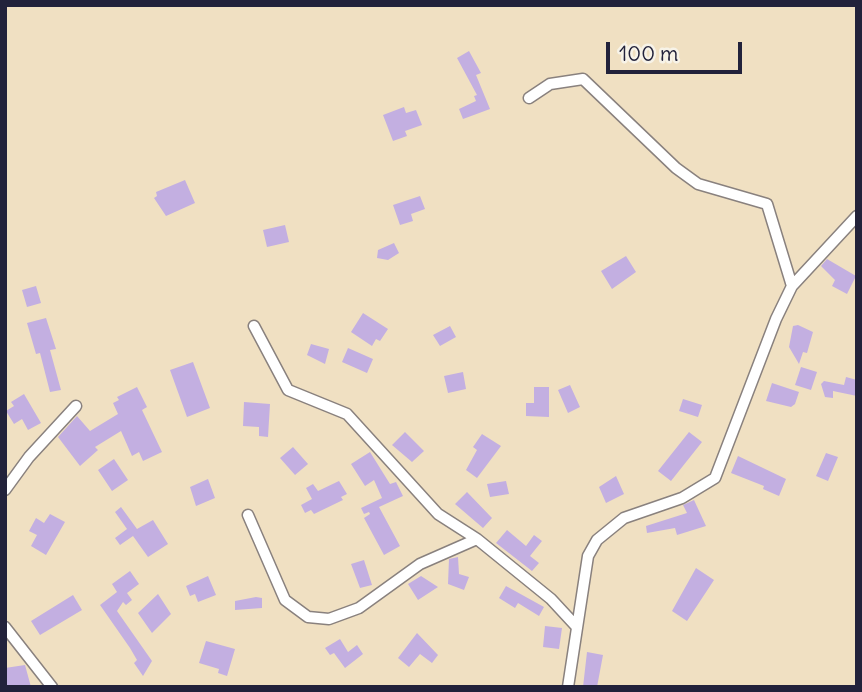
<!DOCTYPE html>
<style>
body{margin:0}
#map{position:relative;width:862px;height:692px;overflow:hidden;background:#f0e0c2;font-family:Delius,sans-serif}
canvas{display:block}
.frame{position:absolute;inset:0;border:7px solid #22223b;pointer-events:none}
.scale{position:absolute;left:606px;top:42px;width:136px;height:32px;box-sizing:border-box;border:4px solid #22223b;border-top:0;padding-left:9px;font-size:21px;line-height:24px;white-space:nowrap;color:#22223b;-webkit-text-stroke:5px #f7f3e8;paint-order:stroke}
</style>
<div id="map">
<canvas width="862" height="692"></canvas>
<div class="frame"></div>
<div class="scale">100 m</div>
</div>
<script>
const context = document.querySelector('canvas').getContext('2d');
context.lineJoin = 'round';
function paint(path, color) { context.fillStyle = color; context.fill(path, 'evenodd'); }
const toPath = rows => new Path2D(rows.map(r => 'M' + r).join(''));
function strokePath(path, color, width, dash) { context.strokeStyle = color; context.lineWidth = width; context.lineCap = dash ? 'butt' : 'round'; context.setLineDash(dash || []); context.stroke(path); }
const building = toPath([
 [469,51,481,73,476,75,490,109,463,119,459,109,476,101,474,96,477,95,457,58],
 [404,107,406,113,416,110,422,125,405,131,407,136,393,141,383,115],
 [185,180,195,203,166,216,154,198,157,196,156,192],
 [420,196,425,209,411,214,413,221,400,225,393,205],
 [285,225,289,242,267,247,263,230],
 [394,243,399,253,388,260,377,258,378,250],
 [626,256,636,272,612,289,601,271],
 [827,259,856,276,847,294,832,286,835,280,821,266],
 [36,286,41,303,27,307,22,290],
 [363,313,388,329,380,341,376,339,372,346,351,332],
 [46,318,56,349,50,350,61,390,50,392,40,353,36,354,27,323],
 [798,325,813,332,807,353,803,352,799,364,789,347,793,326],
 [450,326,456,337,440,346,433,335],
 [311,344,329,349,325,364,307,355],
 [348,348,373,359,367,373,342,362],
 [193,362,210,408,187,417,170,370],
 [801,367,817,372,811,390,795,385],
 [463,372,466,389,448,393,444,376],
 [846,377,857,380,857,396,833,391,833,398,825,397,821,384,824,381,844,385],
 [772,383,799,392,795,404,791,407,766,401],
 [570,385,580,407,568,413,558,390],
 [137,387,147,407,142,410,162,452,143,461,139,452,132,456,121,431,95,447,98,450,80,466,58,437,77,416,90,431,118,414,113,403,119,400,117,397],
 [534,387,549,387,549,417,526,416,526,403,534,403],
 [24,394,41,423,28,430,22,419,14,424,6,411,14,406,11,402],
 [683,399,702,405,698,417,679,411],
 [244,402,270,404,268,437,259,436,259,427,243,426],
 [405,432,424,451,412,462,392,445],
 [689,432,702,442,671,481,658,471],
 [482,434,501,446,477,478,466,470,477,450,473,447],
 [293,447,308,464,295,475,280,458],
 [370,452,390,484,396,482,403,496,379,507,400,546,384,555,364,518,370,514,369,512,364,514,361,508,382,498,374,480,365,486,351,464],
 [826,453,838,457,828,481,816,476],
 [738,456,786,479,779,496,763,489,764,486,731,473],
 [114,459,128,480,112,491,98,470],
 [616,476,624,494,606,503,599,487],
 [208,479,215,498,196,506,190,487],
 [339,481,347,494,341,497,343,500,314,514,311,510,305,513,301,505,312,499,306,488,313,484,318,491],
 [506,481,509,494,490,497,487,484],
 [467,492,492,518,483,528,455,504],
 [694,500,706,526,677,535,675,528,647,533,646,526,687,513,683,505],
 [121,507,137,529,153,520,168,544,148,557,133,536,120,545,115,538,127,529,115,512],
 [50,514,65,522,46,555,31,546,37,535,29,531,36,518,44,523],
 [507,530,526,546,534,535,542,541,530,556,539,563,532,571,496,543],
 [458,557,459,574,469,577,464,590,448,584,449,559],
 [364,560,372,585,360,588,351,564],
 [696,568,714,580,687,621,672,611],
 [130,571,139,584,127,593,132,600,126,605,123,602,117,611,152,661,143,676,134,663,137,660,130,648,100,605,117,592,112,584],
 [208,576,216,595,198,602,195,594,190,596,186,586],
 [421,576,438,587,418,600,408,584],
 [506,586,544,607,539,616,518,603,515,608,499,598],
 [158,594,171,614,152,633,138,613],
 [73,595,82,610,40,635,31,621],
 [256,597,262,598,262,608,235,610,235,601],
 [545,626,562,628,559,649,543,647],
 [417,633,438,655,432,663,420,654,409,667,398,658],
 [340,639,348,652,357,645,363,654,345,668,334,653,330,655,325,648],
 [206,641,235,649,227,676,218,673,219,669,199,663],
 [587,652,603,655,597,687,583,687],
 [25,665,31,687,5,687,5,668]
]);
const street = toPath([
 [529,98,550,84,583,79,676,168,698,184,767,204,792,286],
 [254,326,288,390,347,414,438,514,477,539,551,599,576,626],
 [5,490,29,457,76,406],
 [248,515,285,600,308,617,329,619,359,608,420,564,477,539],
 [5,627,52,687],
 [568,687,588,556,597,540,624,518,682,498,715,478,776,319,792,286,857,216]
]);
paint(building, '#c3afe1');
strokePath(street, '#89817e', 13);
strokePath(street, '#fff', 10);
</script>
